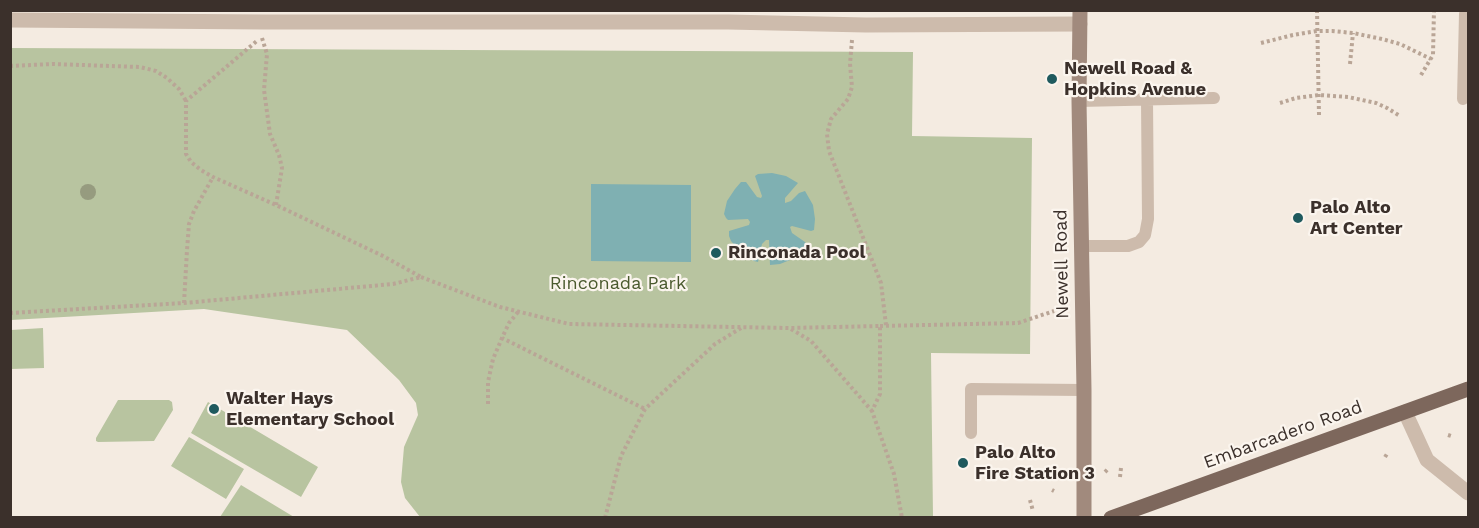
<!DOCTYPE html>
<style>
body{margin:0}
#map{position:relative;width:1479px;height:528px;overflow:hidden;background:#f4ebe1;font-family:"Work Sans",sans-serif}
canvas{display:block}
.frame{position:absolute;inset:0;border:12px solid #3b302b;pointer-events:none}
</style>
<div id="map">
<canvas width="1479" height="528"></canvas>
<div class="frame"></div>
</div>
<script>
const context = document.querySelector('canvas').getContext('2d');
context.lineJoin = 'round';
function paint(path, color) { context.fillStyle = color; context.fill(path, 'evenodd'); }
const toPath = rows => new Path2D(rows.map(r => 'M' + r).join(''));
function strokePath(path, color, width, dash) { context.strokeStyle = color; context.lineWidth = width; context.lineCap = dash ? 'butt' : 'round'; context.setLineDash(dash || []); context.stroke(path); }
function label(font, color, halo, rows, align = 'center') {
  context.font = font + ' "Work Sans",sans-serif'; context.lineWidth = 4.5; context.setLineDash([]); context.textBaseline = 'middle'; context.strokeStyle = halo; context.fillStyle = color; for (const [text, x, y, turn = 0] of rows) {
    context.save(); context.translate(x, y); context.rotate((+turn || 0) * Math.PI / 180); context.textAlign = isNaN(turn) ? turn : align; if (halo) context.strokeText(text, 0, 0); context.fillText(text, 0, 0); context.restore();
  }
}
const green = toPath([
 [11,48,913,52,912,136,1032,138,1030,354,931,353,933,517,420,517,405,498,401,482,404,447,418,415,416,403,399,380,347,330,204,309,11,320],
 [43,328,44,368,11,369,11,330],
 [118,400,169,400,172,402,173,410,154,441,98,442,96,441,96,438],
 [208,402,318,467,301,497,191,433],
 [189,437,244,469,226,499,171,466],
 [241,485,294,517,220,517]
]);
const water = toPath([
 [772,173,786,176,798,183,785,198,785,203,791,201,799,193,805,191,813,205,815,219,814,230,811,231,792,226,790,227,792,233,805,242,807,246,790,260,780,264,770,265,769,240,766,240,762,244,758,262,754,261,740,251,731,241,729,236,729,231,749,225,750,222,748,219,728,220,726,218,724,214,727,201,735,189,741,182,746,182,757,197,761,198,762,196,755,176,758,174],
 [591,184,691,185,691,262,591,261]
]);
const path = toPath([
 [1317,10,1319,115],
 [262,38,267,54,264,90,270,134,279,155,282,168,276,205],
 [852,40,850,64,852,87,848,99,831,119,827,134,829,151,881,283,886,325],
 [1261,43,1293,35,1317,31,1332,31,1353,33,1382,39,1400,44,1431,59],
 [1350,64,1353,33],
 [10,66,52,64,140,67,156,71,167,78,179,89,186,101],
 [1421,75,1433,55,1434,10],
 [1280,103,1296,98,1319,95,1348,97,1376,103,1387,108,1400,116],
 [421,277,500,307,569,324,789,328,880,326,880,394,872,411,894,474,902,518],
 [184,303,187,250,189,224,194,211,213,177],
 [518,312,509,323,502,338,645,409],
 [10,313,184,303,393,284,421,277,383,256,276,205,213,177,201,170,191,162,186,154,186,101,258,40],
 [880,326,1018,323,1054,311],
 [791,329,811,341,872,411],
 [488,404,488,382,493,359,502,338],
 [1448,435,1451,436],
 [1385,457,1387,454],
 [1105,472,1108,469],
 [1120,477,1121,468],
 [1052,490,1054,491],
 [1030,500,1033,511],
 [605,518,621,456,645,409,715,344,741,328]
]);
const lane = toPath([
 [1463,99,1465,14,1468,10],
 [1079,101,1214,98],
 [1081,246,1128,246,1139,242,1145,235,1148,219,1147,100],
 [971,433,971,389,1084,390]
]);
const street = toPath([
 [10,20,265,22,728,22,866,25,1080,24],
 [1405,412,1427,460,1468,493]
]);
const secondary = toPath([
 [1080,10,1079,101,1084,390,1084,518]
]);
const primary = toPath([
 [1111,518,1468,389]
]);
const trees = [
 [88,192]
];
const markers = [
 [1052,79,6,"#1f5a5e"],
 [1298,218,6,"#1f5a5e"],
 [716,253,6,"#1f5a5e"],
 [214,409,6,"#1f5a5e"],
 [963,463,6,"#1f5a5e"]
];
const poiNames = [
 ["Newell Road &",1064,69],
 ["Hopkins Avenue",1064,90],
 ["Palo Alto",1310,208],
 ["Art Center",1310,229],
 ["Rinconada Pool",728,253],
 ["Walter Hays",226,399],
 ["Elementary School",226,420],
 ["Palo Alto",975,453],
 ["Fire Station 3",975,474]
];
const streetNames = [
 ["Newell Road",1062,264,-91],
 ["Embarcadero Road",1283,435,-20]
];
const parkNames = [
 ["Rinconada Park",618,284]
];
paint(green, '#b8c4a0');
paint(water, '#7fb0b2');
strokePath(path, '#b9a596', 4, [3, 3]);
strokePath(lane, '#cdbbac', 12);
strokePath(street, '#cdbbac', 15);
strokePath(secondary, '#a18a7d', 15);
strokePath(primary, '#7d675c', 15);
context.fillStyle = '#969b7f';
for (const [x, y] of trees) { context.beginPath(); context.arc(x, y, 8, 0, 2 * Math.PI); context.fill(); }
for (const [x, y, r, color] of markers) { const dot = new Path2D(); dot.arc(x, y, r, 0, 2 * Math.PI); context.fillStyle = color; context.fill(dot); strokePath(dot, '#fbf5ee', 2); }
label('bold 18px', '#3b302b', '#fbf5ee', poiNames, 'left');
label('18px', '#3b302b', '#fbf5ee', streetNames);
label('18px', '#4a5a2e', '#fbf5ee', parkNames);
</script>
